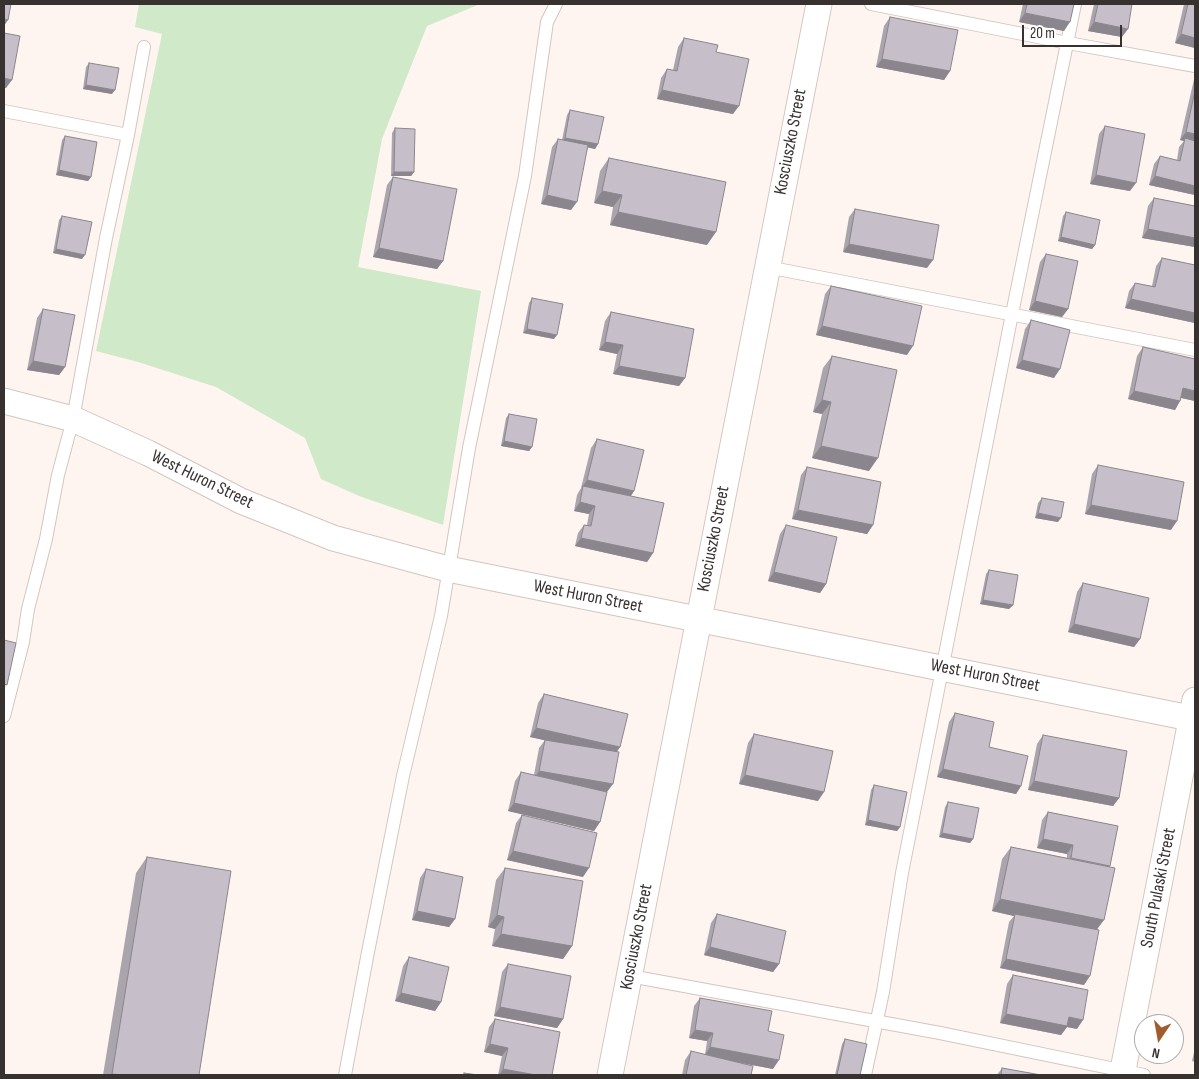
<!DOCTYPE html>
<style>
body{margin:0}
#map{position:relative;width:1199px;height:1079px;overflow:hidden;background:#fff5f0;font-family:"Sofia Sans Condensed",sans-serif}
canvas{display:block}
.frame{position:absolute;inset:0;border:5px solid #373230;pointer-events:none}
.north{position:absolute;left:1134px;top:1014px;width:50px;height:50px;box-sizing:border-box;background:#fff;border:1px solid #afadac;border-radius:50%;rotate:192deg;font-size:14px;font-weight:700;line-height:20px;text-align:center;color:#373230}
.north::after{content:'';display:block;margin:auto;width:18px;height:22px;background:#a05b2f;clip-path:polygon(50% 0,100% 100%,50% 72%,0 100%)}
.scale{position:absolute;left:1022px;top:25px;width:100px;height:22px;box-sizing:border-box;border:2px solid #373230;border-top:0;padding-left:6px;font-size:15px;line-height:18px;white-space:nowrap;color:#373230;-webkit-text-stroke:4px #fff;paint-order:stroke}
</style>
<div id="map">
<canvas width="1199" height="1079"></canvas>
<div class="frame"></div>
<div class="north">N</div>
<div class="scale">20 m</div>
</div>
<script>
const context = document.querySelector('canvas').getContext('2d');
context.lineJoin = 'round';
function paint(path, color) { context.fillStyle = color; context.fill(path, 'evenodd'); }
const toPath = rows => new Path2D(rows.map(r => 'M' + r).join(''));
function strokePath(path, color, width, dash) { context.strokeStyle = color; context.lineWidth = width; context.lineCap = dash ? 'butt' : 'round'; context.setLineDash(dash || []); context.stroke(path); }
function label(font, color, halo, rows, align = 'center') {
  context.font = font + ' "Sofia Sans Condensed",sans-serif'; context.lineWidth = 4; context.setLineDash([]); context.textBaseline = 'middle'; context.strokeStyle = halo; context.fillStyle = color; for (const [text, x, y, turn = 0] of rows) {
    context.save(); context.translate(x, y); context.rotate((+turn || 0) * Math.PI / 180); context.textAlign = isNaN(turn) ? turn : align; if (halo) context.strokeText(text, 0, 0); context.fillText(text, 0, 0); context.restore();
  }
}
const green = toPath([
 [139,4,480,4,427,26,382,139,358,267,481,291,443,525,359,496,321,479,305,438,216,387,138,362,96,351,162,34,135,27]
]);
const lane = toPath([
 [871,4,1068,43,1195,66],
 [4,111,128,135],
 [767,267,1195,350],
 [4,716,23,642,28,609,46,539,58,475,73,419,106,238,128,135,144,47],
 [630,976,940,1033,1144,1075],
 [345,1075,368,952,403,776,441,616,469,448,525,176,547,22,556,4],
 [865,1075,883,992,902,873,1012,314,1075,4]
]);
const street = toPath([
 [4,401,73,419,148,453,241,501,333,538,448,569,1195,719],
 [610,1075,819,4],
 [1122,1075,1195,700]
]);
const wall = toPath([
 [1023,4,1074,4,1064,31,1019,22],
 [1094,4,1132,4,1122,37,1088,31],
 [1184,4,1195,4,1195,48,1175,43],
 [890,17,950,71,944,80,876,67,884,26],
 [684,38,716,52,733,114,657,99,661,78,667,69,673,70,678,47],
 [89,63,112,94,83,89,86,67],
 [1195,75,1195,195,1149,185,1154,164,1160,156,1177,160,1179,147,1184,141,1180,140],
 [570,110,598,144,595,149,588,147,571,210,541,204,552,147,558,139,562,140,567,115],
 [1105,126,1130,191,1090,184,1099,134],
 [395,128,414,172,411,176,391,176,392,133],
 [65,136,91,177,88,181,56,175,62,140],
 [609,158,707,245,610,225,613,207,594,203,600,171],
 [393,177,443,261,437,269,373,257,387,185],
 [1154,198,1195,206,1195,247,1142,238,1148,206],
 [855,209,927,268,843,252,849,217],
 [1066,212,1095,245,1092,249,1058,241,1063,216],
 [62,216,82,259,53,253,59,220],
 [1046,254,1068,309,1062,317,1029,310,1040,262],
 [1162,258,1195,265,1195,323,1125,308,1129,291,1135,283,1152,286,1156,266],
 [831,286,907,355,816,335,825,294],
 [532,298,554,339,523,333,529,303],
 [43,309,65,367,59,375,27,370,37,318],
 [611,312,657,322,685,378,679,386,613,374,617,354,599,350,605,321],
 [1031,320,1054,378,1016,368,1025,329],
 [1143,347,1195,401,1181,398,1180,401,1175,410,1128,399,1137,356],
 [832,356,869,471,812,458,822,414,813,412,823,368],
 [509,414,532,447,529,451,501,446,506,418],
 [597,439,634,491,631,496,653,553,647,562,575,546,578,533,584,525,587,525,589,514,574,511,577,495,581,488,591,448],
 [1098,465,1171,530,1085,514,1092,474],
 [807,467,873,525,867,534,792,519,801,475],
 [1042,498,1058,522,1035,518,1038,503],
 [786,525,826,584,820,593,768,581,780,534],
 [989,570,1013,605,1009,609,980,604,986,574],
 [1083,583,1140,639,1134,647,1068,632,1077,592],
 [544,694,620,747,616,752,600,822,594,831,508,811,515,781,521,772,534,775,539,748,545,740,530,737,538,703],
 [955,713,989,747,1021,786,1016,794,937,777,949,722],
 [754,734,818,801,739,784,748,743],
 [1043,735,1119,798,1113,806,1028,790,1037,744],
 [874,785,900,827,897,831,865,825,871,790],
 [948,802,973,839,970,843,939,837,945,807],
 [1048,812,1118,826,1097,930,1084,985,1000,968,1009,922,1014,916,992,911,1002,859,1011,847,1067,858,1067,854,1037,848,1042,820],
 [522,815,583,877,507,860,516,823],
 [147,857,199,1075,103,1075,136,873],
 [505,868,572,946,563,959,492,946,495,929,488,927,496,880],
 [426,869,455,919,449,927,412,920,420,878],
 [717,914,779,964,773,972,704,955,711,923],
 [409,957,441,1002,435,1011,395,1001,403,966],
 [508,964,563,1019,557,1028,494,1016,502,972],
 [1013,975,1077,1029,1067,1027,1061,1035,1000,1023,1007,984],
 [700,998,768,1031,773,1069,722,1059,751,1075,682,1075,685,1060,691,1051,705,1055,707,1041,689,1038,694,1006],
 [495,1019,552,1075,498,1075,502,1056,484,1052,489,1027],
 [845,1039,860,1075,835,1075,842,1044],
 [1195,1048,1195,1062,1192,1061],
 [1002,1068,1041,1075,997,1075]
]);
const shadedWall = toPath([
 [1025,13,1070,22,1064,31,1019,22],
 [4,19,8,20,4,26],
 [1094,22,1128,29,1122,37,1088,31],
 [1181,34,1195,38,1195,48,1175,43],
 [882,59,950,71,944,80,876,67],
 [4,78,12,80,6,88,4,88],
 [86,85,115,90,112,94,83,89],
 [662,90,739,106,733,114,657,99],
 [1186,132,1195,134,1195,144,1185,138,1184,141,1180,140],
 [565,138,598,144,595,149,562,142],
 [59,170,91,177,88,181,56,175],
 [394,172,414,172,411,176,391,176],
 [1096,175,1136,183,1130,191,1090,184],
 [1155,176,1195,186,1195,195,1149,185],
 [602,191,622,195,613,207,594,203],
 [547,195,577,202,571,210,541,204],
 [618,212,716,232,707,245,610,225],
 [1148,229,1195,238,1195,247,1142,238],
 [1061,237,1095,245,1092,249,1058,241],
 [849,244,933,260,927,268,843,252],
 [379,248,443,261,437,269,373,257],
 [56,249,85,255,82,259,53,253],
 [1131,299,1195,313,1195,323,1125,308],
 [1035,301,1068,309,1062,317,1029,310],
 [822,326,913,346,907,355,816,335],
 [527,329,557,335,554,339,523,333],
 [605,342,623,345,617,354,599,350],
 [1022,360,1060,369,1054,378,1016,368],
 [33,361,65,367,59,375,27,370],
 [619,366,685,378,679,386,613,374],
 [1183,388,1195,391,1195,401,1177,397],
 [1134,391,1180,401,1175,410,1128,399],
 [822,400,831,402,822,414,813,412],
 [504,441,532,447,529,451,501,446],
 [821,446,878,458,869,471,812,458],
 [587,480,634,491,628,500,583,486],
 [580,502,595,506,589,514,574,511],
 [1091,505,1177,521,1171,530,1085,514],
 [798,510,873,525,867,534,792,519],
 [1038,513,1061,518,1058,522,1035,518],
 [581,538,653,553,647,562,575,546],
 [774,572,826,584,820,593,768,581],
 [983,600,1013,605,1009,609,980,604],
 [1074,624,1140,639,1134,647,1068,632],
 [536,728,620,747,614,756,530,737],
 [943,769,1021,786,1016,794,937,777],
 [539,771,613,784,607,792,533,780],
 [745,775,824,792,818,801,739,784],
 [1034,781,1119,798,1113,806,1028,790],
 [514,803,600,822,594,831,508,811],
 [868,820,900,827,897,831,865,825],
 [942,833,973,839,970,843,939,837],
 [1043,839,1073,845,1067,854,1037,848],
 [513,851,589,868,583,877,507,860],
 [1000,899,1104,920,1095,932,1015,914,1014,916,992,911],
 [417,911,455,919,449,927,412,920],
 [497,915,504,917,495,929,488,927],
 [501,934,572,946,563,959,492,946],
 [710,947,779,964,773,972,704,955],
 [1006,959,1090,976,1084,985,1000,968],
 [401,993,441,1002,435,1011,395,1001],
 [500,1007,563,1019,557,1028,494,1016],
 [1006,1014,1069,1017,1083,1020,1077,1029,1067,1027,1061,1035,1000,1023],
 [695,1030,713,1033,707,1041,689,1038],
 [490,1044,508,1048,502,1056,484,1052],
 [710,1047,779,1060,773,1069,704,1056],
 [503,1069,536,1075,499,1075]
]);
const building = toPath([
 [4,4,11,4,8,20,4,19,4,4],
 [1027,4,1074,4,1070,22,1025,13,1027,4],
 [1098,4,1132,4,1128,29,1094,22,1098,4],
 [1188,4,1195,4,1195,38,1181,34,1188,4],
 [890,17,958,30,950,71,882,59,890,17],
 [4,33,20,36,12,80,4,78,4,33],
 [684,38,718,45,716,52,749,59,739,106,662,90,667,69,677,71,684,38],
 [89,63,119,68,115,90,86,85,89,63],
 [1195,91,1195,134,1186,132,1195,91],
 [570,110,604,117,598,144,565,138,570,110],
 [1105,126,1145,134,1136,183,1096,175,1105,126],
 [395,128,415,129,414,172,394,172,395,128],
 [65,136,97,142,91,177,59,170,65,136],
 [1185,138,1195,141,1195,186,1155,176,1160,156,1180,161,1185,138],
 [558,139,588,145,577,202,547,195,558,139],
 [609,158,726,182,716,232,618,212,622,195,602,191,609,158],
 [393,177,457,189,443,261,379,248,393,177],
 [1154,198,1195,206,1195,238,1148,229,1154,198],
 [855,209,939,225,933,260,849,244,855,209],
 [1066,212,1100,220,1095,245,1061,237,1066,212],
 [62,216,92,222,85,255,56,249,62,216],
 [1046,254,1078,261,1068,309,1035,301,1046,254],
 [1162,258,1195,265,1195,313,1131,299,1135,283,1155,287,1162,258],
 [831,286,922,306,913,346,822,326,831,286],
 [532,298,563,304,557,335,527,329,532,298],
 [43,309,75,315,65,367,33,361,43,309],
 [611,312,694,329,685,378,619,366,623,345,605,342,611,312],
 [1031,320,1070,330,1060,369,1022,360,1031,320],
 [1143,347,1195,359,1195,391,1183,388,1180,401,1134,391,1143,347],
 [832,356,897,370,878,458,821,446,831,402,822,400,832,356],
 [509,414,537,419,532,447,504,441,509,414],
 [597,439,644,450,634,491,587,480,597,439],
 [1098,465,1184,482,1177,521,1091,505,1098,465],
 [807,467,881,482,873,525,798,510,807,467],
 [583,486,664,503,653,553,581,538,584,525,591,526,595,506,580,502,583,486],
 [1042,498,1064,502,1061,518,1038,513,1042,498],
 [786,525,837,537,826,584,774,572,786,525],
 [989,570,1018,575,1013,605,983,600,989,570],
 [1083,583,1149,598,1140,639,1074,624,1083,583],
 [4,640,16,643,7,685,4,684,4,640],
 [544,694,628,714,620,747,536,728,544,694],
 [955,713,994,722,989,747,1028,756,1021,786,943,769,955,713],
 [754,734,833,751,824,792,745,775,754,734],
 [1043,735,1127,751,1119,798,1034,781,1043,735],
 [545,740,619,752,613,784,539,771,545,740],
 [521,772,607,792,600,822,514,803,521,772],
 [874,785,907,792,900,827,868,820,874,785],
 [948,802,979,808,973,839,942,833,948,802],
 [1048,812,1118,826,1110,866,1071,858,1073,845,1043,839,1048,812],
 [522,815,597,833,589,868,513,851,522,815],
 [1011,847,1115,868,1104,920,1000,899,1011,847],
 [147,857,231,871,199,1075,123,1075,112,1074,147,857],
 [505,868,583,881,572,946,501,934,504,917,497,915,505,868],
 [426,869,463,877,455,919,417,911,426,869],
 [717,914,786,931,779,964,710,947,717,914],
 [1015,914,1099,930,1090,976,1006,959,1015,914],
 [409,957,449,967,441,1002,401,993,409,957],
 [508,964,571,976,563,1019,500,1007,508,964],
 [1013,975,1088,990,1083,1020,1069,1017,1067,1026,1006,1014,1013,975],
 [700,998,772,1011,768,1031,784,1035,779,1060,710,1047,713,1033,695,1030,700,998],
 [495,1019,560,1032,552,1075,536,1075,503,1069,508,1048,490,1044,495,1019],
 [845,1039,867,1044,860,1075,837,1075,845,1039],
 [691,1051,753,1066,751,1075,686,1075,691,1051],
 [1002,1068,1041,1075,1001,1075,1002,1068],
 [464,1073,478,1075,464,1075,464,1073]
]);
const streetNames = [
 ["Kosciuszko Street",791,142,-79],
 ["West Huron Street",202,480,26],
 ["Kosciuszko Street",714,539,-79],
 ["West Huron Street",588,597,11],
 ["West Huron Street",985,676,11],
 ["South Pulaski Street",1159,888,-79],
 ["Kosciuszko Street",637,937,-79]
];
paint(green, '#d0e9c8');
strokePath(lane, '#d2c6c0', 14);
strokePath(street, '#d2c6c0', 27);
strokePath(lane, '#fff', 12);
strokePath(street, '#fff', 25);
paint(wall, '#aaa4ad');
paint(shadedWall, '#8b868d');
paint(building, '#c6bfc9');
strokePath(building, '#8b868d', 1);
label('18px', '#373230', '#fff', streetNames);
</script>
